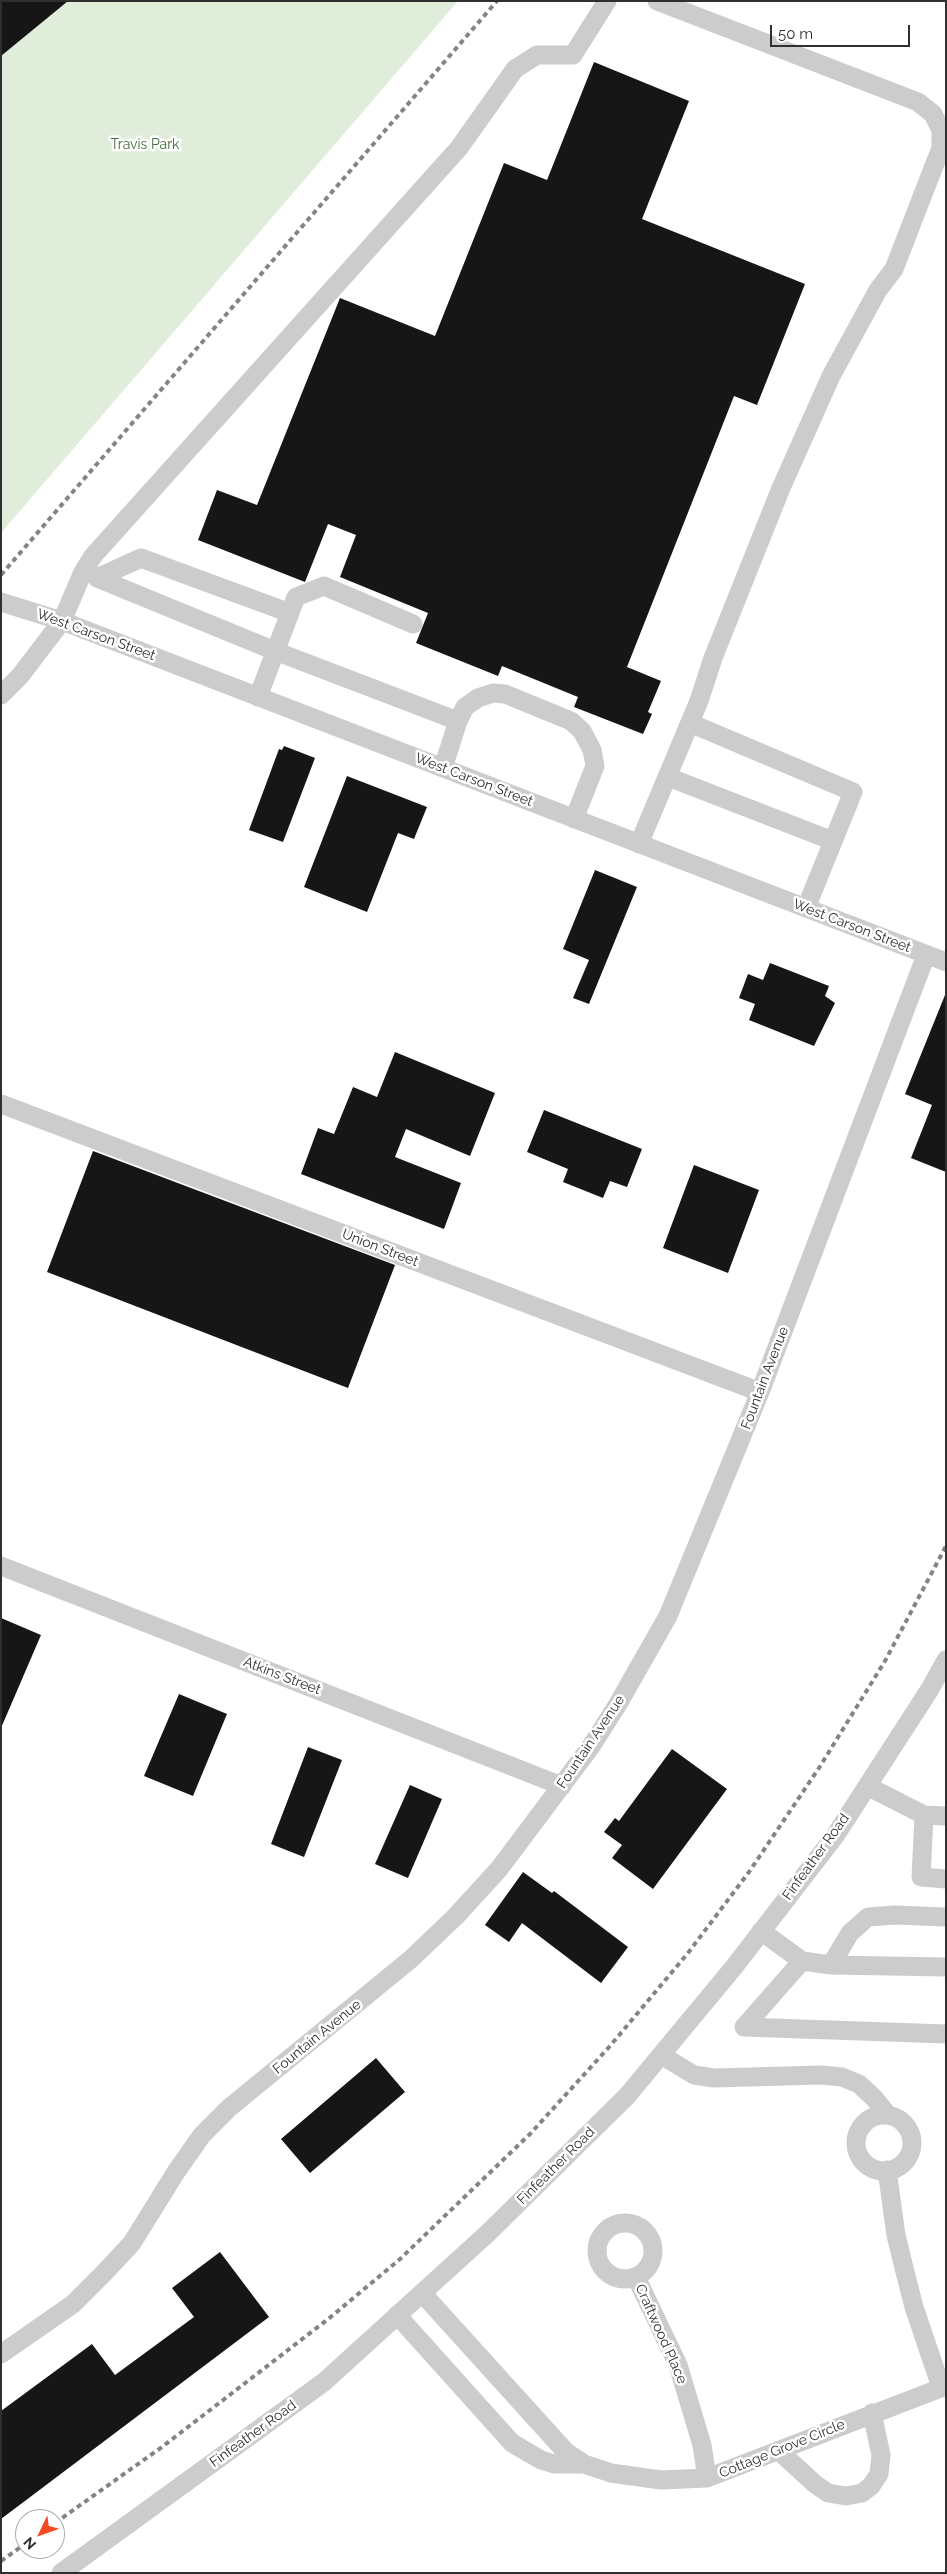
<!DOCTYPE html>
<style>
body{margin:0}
#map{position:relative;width:947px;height:2574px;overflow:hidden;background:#fff;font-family:Raleway,sans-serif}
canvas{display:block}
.frame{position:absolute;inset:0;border:2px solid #2f2f2f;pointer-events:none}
.north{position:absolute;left:15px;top:2509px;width:50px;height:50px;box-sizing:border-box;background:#fff;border:1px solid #acacac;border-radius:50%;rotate:228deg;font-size:14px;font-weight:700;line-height:20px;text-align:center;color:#2f2f2f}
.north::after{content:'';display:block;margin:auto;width:18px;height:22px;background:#f54a22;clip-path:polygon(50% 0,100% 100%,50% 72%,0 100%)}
.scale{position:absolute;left:770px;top:25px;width:140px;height:22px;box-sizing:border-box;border:2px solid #2f2f2f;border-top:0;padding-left:6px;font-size:15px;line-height:18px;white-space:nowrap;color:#2f2f2f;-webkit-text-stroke:4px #fff;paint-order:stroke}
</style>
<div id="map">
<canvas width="947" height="2574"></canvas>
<div class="frame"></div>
<div class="north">N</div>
<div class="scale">50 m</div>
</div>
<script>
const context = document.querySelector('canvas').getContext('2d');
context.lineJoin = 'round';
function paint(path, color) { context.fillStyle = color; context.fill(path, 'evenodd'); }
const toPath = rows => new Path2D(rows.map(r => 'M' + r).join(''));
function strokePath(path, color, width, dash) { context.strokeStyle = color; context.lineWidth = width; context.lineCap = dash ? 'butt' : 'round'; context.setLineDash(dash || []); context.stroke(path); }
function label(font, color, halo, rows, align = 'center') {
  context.font = font + ' Raleway,sans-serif'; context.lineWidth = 5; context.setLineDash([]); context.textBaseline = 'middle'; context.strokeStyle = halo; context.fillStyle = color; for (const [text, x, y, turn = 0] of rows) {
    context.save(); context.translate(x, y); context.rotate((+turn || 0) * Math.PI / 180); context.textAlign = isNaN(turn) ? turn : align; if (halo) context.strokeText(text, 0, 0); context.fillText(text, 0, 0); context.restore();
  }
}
const green = toPath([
 [1,1,458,1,1,533]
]);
const building = toPath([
 [1,1,68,1,1,56],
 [594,62,689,101,642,219,805,284,757,405,734,396,627,667,661,681,648,712,652,714,643,734,574,707,578,697,529,677,502,666,498,676,416,643,428,613,340,577,356,535,328,524,305,582,198,540,217,490,257,505,340,298,435,336,504,163,547,180],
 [284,746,315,758,283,842,249,830,279,749,282,750],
 [347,776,427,807,414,839,398,833,367,912,304,887],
 [595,870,637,887,589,1004,573,998,589,960,563,949],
 [770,963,829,986,825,996,835,1003,814,1046,749,1020,755,1004,739,998,748,974,763,980],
 [945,995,946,996,946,1172,911,1158,932,1105,905,1094],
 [395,1052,495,1093,470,1156,406,1129,395,1157,461,1183,444,1229,301,1174,318,1128,334,1134,353,1087,377,1097],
 [544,1110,642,1149,627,1187,610,1181,603,1198,563,1182,568,1169,527,1152],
 [93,1151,395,1265,348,1388,47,1272],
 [694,1165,759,1190,728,1273,663,1248],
 [1,1618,41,1635,1,1728],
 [179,1694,227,1714,193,1796,144,1776],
 [308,1747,342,1760,304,1857,271,1844],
 [672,1749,727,1789,653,1889,612,1858,622,1845,604,1832,615,1818,619,1821],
 [410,1785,442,1799,408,1878,375,1864],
 [523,1872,552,1893,554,1891,628,1947,601,1983,522,1923,509,1942,485,1925],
 [376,2058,405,2092,310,2173,281,2139],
 [220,2252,269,2317,1,2519,1,2411,92,2344,115,2375,194,2317,172,2288]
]);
const minor = toPath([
 [1,602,62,621,946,962],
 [290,613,141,558,97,578,275,651,458,721],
 [1,695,20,676,62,621,83,572,93,556,459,148,515,69,537,55,573,55,607,1],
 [258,697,296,597,324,586,413,624],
 [690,723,853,792,806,908],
 [443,768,458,721,465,707,478,698,493,693,505,694,571,721,582,731,592,750,595,766,574,819],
 [668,777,833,841],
 [639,844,699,701,713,658,781,488,831,376,878,290,894,269,941,148,941,130,933,114,918,102,657,1],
 [1,1104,760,1392],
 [1,1566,562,1786],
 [867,1786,924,1815,946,1816],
 [924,1815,921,1877,946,1879],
 [761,1931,802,1961,831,1965,946,1967],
 [831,1965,850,1933,868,1917,895,1915,946,1917],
 [744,2027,946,2034],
 [744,2027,802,1961],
 [661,2055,694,2075,714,2078,821,2075,842,2077,859,2084,874,2098,888,2115],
 '856 2143a28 28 0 1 1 56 0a28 28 0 1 1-56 0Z',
 [887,2170,896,2235,905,2272,914,2307,941,2387],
 '597 2251a28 28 0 1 1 56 0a28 28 0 1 1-56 0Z',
 [636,2277,678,2365,702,2445,707,2478],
 [422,2293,566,2452,584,2464,611,2473,661,2480,707,2478,946,2386],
 [397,2315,512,2443,541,2460,554,2464,584,2464],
 [1,2354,73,2304,105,2272,132,2243,176,2172,202,2135,229,2108,411,1959,456,1916,499,1869,592,1745,618,1704,668,1616,760,1392,926,955],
 [779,2451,815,2484,828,2493,846,2496,862,2493,871,2486,879,2474,881,2455,872,2413],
 [61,2573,324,2382,488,2233,627,2096,734,1967,835,1836,930,1689,946,1660]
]);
const rail = toPath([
 [1,575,497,1],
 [55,2523,162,2447,327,2320,399,2260,530,2134,610,2046,688,1953,749,1872,819,1768,885,1661,946,1546],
 [1,2561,25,2544]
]);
const parkNames = [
 ["Travis Park",145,145]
];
const streetNames = [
 ["West Carson Street",96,635,20],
 ["West Carson Street",474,780,21],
 ["West Carson Street",852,926,21],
 ["Union Street",380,1248,21],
 ["Fountain Avenue",765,1378,-69],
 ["Atkins Street",282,1676,21],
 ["Fountain Avenue",591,1742,-56],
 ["Finfeather Road",816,1857,-54],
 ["Fountain Avenue",317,2037,-39],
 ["Finfeather Road",556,2166,-45],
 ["Craftwood Place",661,2334,66],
 ["Finfeather Road",253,2434,-36],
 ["Cottage Grove Circle",782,2449,-22]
];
paint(green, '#e0eddb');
paint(building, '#161616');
strokePath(minor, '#ccc', 19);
strokePath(rail, '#848484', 4, [5, 4]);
label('14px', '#436f38', '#fff', parkNames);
label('14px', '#2f2f2f', '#fff', streetNames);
</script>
